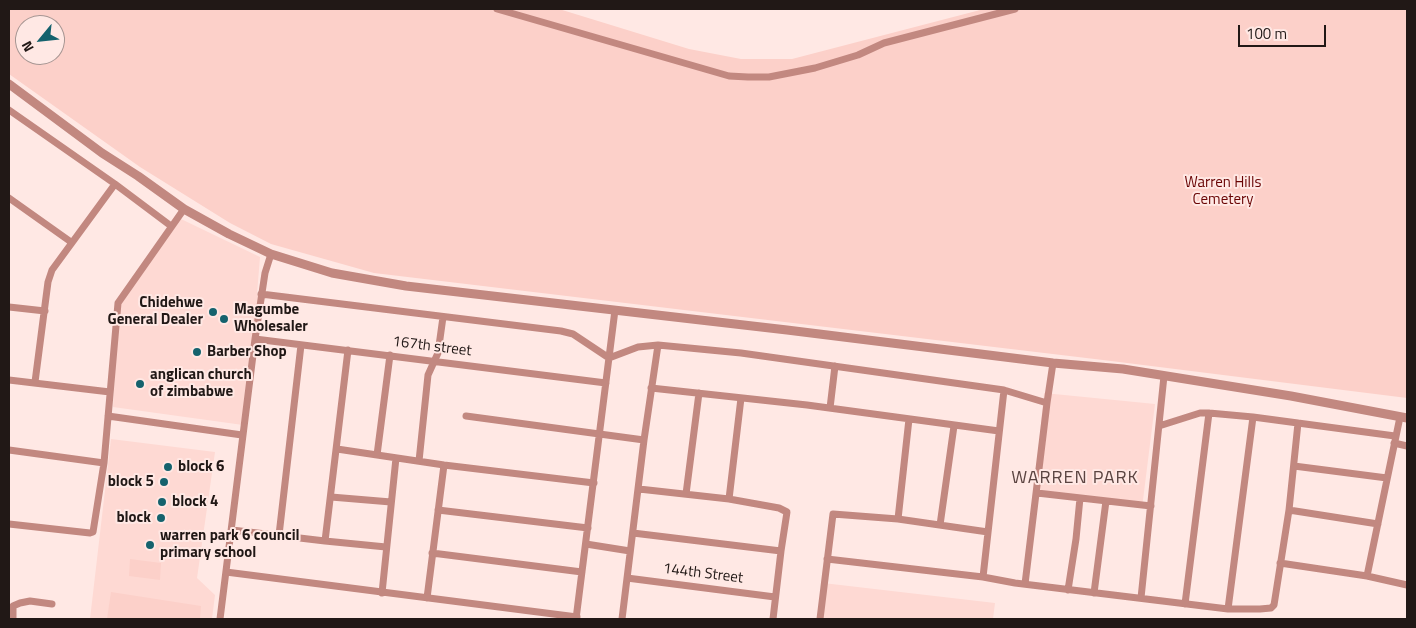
<!DOCTYPE html>
<style>
body{margin:0}
#map{position:relative;width:1416px;height:628px;overflow:hidden;background:#ffe8e4;font-family:"Titillium Web",sans-serif}
canvas{display:block}
.frame{position:absolute;inset:0;border:10px solid #211816;pointer-events:none}
.north{position:absolute;left:15px;top:15px;width:50px;height:50px;box-sizing:border-box;background:#ffe8e4;border:1px solid #a69592;border-radius:50%;rotate:242deg;font-size:14px;font-weight:700;line-height:20px;text-align:center;color:#211816}
.north::after{content:'';display:block;margin:auto;width:18px;height:22px;background:#15626d;clip-path:polygon(50% 0,100% 100%,50% 72%,0 100%)}
.scale{position:absolute;left:1238px;top:25px;width:88px;height:22px;box-sizing:border-box;border:2px solid #211816;border-top:0;padding-left:6px;font-size:15px;line-height:18px;white-space:nowrap;color:#211816;-webkit-text-stroke:4px #ffe8e4;paint-order:stroke}
</style>
<div id="map">
<canvas width="1416" height="628"></canvas>
<div class="frame"></div>
<div class="north">N</div>
<div class="scale">100 m</div>
</div>
<script>
const context = document.querySelector('canvas').getContext('2d');
context.lineJoin = 'round';
function paint(path, color) { context.fillStyle = color; context.fill(path, 'evenodd'); }
const toPath = rows => new Path2D(rows.map(r => 'M' + r).join(''));
function strokePath(path, color, width, dash) { context.strokeStyle = color; context.lineWidth = width; context.lineCap = dash ? 'butt' : 'round'; context.setLineDash(dash || []); context.stroke(path); }
function label(font, color, halo, rows, align = 'center') {
  context.font = font + ' "Titillium Web",sans-serif'; context.lineWidth = 4; context.setLineDash([]); context.textBaseline = 'middle'; context.strokeStyle = halo; context.fillStyle = color; for (const [text, x, y, turn = 0] of rows) {
    context.save(); context.translate(x, y); context.rotate((+turn || 0) * Math.PI / 180); context.textAlign = isNaN(turn) ? turn : align; if (halo) context.strokeText(text, 0, 0); context.fillText(text, 0, 0); context.restore();
  }
}
const built = toPath([
 [181,219,260,257,257,294,266,296,257,312,243,425,113,407,119,303,169,227],
 [1044,393,1155,404,1142,508,1034,495],
 [111,439,215,452,197,578,215,595,212,619,90,619],
 [823,583,995,603,993,619,819,619]
]);
const green = toPath([
 [9,9,559,9,689,49,741,59,792,59,984,9,1407,9,1407,398,1103,360,374,273,271,244,230,223,140,167,9,74],
 [25,25,55,25,55,55,25,55],
 [130,559,161,563,160,580,129,576],
 [111,592,201,606,200,619,107,619]
]);
const minor = toPath([
 [497,9,729,76,748,77,769,77,815,68,858,55,884,43,1015,9],
 [9,110,115,184,171,226],
 [9,198,71,242],
 [261,294,561,331,573,334,609,358,638,347,658,345,644,440,622,619],
 [9,307,45,311],
 [255,339,606,383],
 [658,345,741,353,1004,390,1047,403],
 [9,380,110,392],
 [35,382,48,282,52,270,115,184],
 [651,388,807,405,999,431],
 [830,408,835,366],
 [108,416,242,435],
 [466,416,644,440],
 [1253,417,1395,436],
 [1159,426,1200,413,1209,413,1253,417,1228,609],
 [1394,443,1407,446],
 [337,449,444,465,594,483],
 [9,450,104,463],
 [377,455,390,355],
 [419,461,428,375,438,353,443,317],
 [1294,466,1387,478],
 [639,489,729,499,779,508,787,512,781,551,773,619],
 [1037,493,1151,506],
 [686,494,699,393],
 [331,497,391,502],
 [729,499,741,398],
 [438,510,588,528],
 [1289,510,1378,524],
 [898,519,909,419],
 [9,524,90,533,93,532,104,463,118,303,184,209],
 [940,525,954,426],
 [232,530,325,541,348,350],
 [633,533,781,551],
 [279,535,301,345],
 [325,541,386,547],
 [586,544,630,551],
 [432,553,582,572],
 [827,559,983,577,1004,390],
 [1280,563,1367,576,1407,585],
 [226,572,577,617],
 [1367,576,1400,417],
 [983,577,1015,583,1228,609,1260,609,1271,608,1274,605,1289,510,1298,423],
 [627,578,775,597],
 [1025,584,1047,403,1053,363],
 [1068,590,1076,539,1080,498],
 [382,593,396,458],
 [1094,593,1106,501],
 [427,598,444,465],
 [1141,598,1164,376],
 [1185,604,1209,413],
 [13,619,13,606,20,603,30,601,52,604],
 [220,619,255,339,265,273,271,254],
 [576,619,615,310],
 [820,619,833,514,898,519,988,532]
]);
const tertiary = toPath([
 [9,84,102,153,138,176,184,209,229,234,271,254,332,273,406,286,787,330,1053,363,1123,369,1291,396,1407,418]
]);
const markers = [
 [213,312,5,"#15626d"],
 [224,319,5,"#15626d"],
 [197,352,5,"#15626d"],
 [140,384,5,"#15626d"],
 [168,467,5,"#15626d"],
 [164,482,5,"#15626d"],
 [162,502,5,"#15626d"],
 [161,518,5,"#15626d"],
 [150,545,5,"#15626d"]
];
const parkNames = [
 ["Warren Hills",1223,183],
 ["Cemetery",1223,200]
];
const poiNames = [
 ["Chidehwe",203,303,"right"],
 ["General Dealer",203,320,"right"],
 ["Magumbe",234,310],
 ["Wholesaler",234,327],
 ["Barber Shop",207,352],
 ["anglican church",150,375],
 ["of zimbabwe",150,392],
 ["block 6",178,467],
 ["block 5",154,482,"right"],
 ["block 4",172,502],
 ["block",151,518,"right"],
 ["warren park 6 council",160,536],
 ["primary school",160,553]
];
const streetNames = [
 ["167th street",432,347,7],
 ["144th Street",703,574,7]
];
const quarterNames = [
 ["WARREN PARK",1075,479]
];
paint(built, '#fed9d3');
paint(green, '#fcd0c9');
strokePath(minor, '#c28880', 7);
strokePath(tertiary, '#c28880', 9);
for (const [x, y, r, color] of markers) { const dot = new Path2D(); dot.arc(x, y, r, 0, 2 * Math.PI); context.fillStyle = color; context.fill(dot); strokePath(dot, '#ffe8e4', 2); }
label('15px', '#690303', '#ffe8e4', parkNames);
label('bold 15px', '#211816', '#ffe8e4', poiNames, 'left');
label('15px', '#211816', '#ffe8e4', streetNames);
context.letterSpacing = '1px';
label('18px', '#5b4441', '#ffe8e4', quarterNames);
context.letterSpacing = '0px';
</script>
